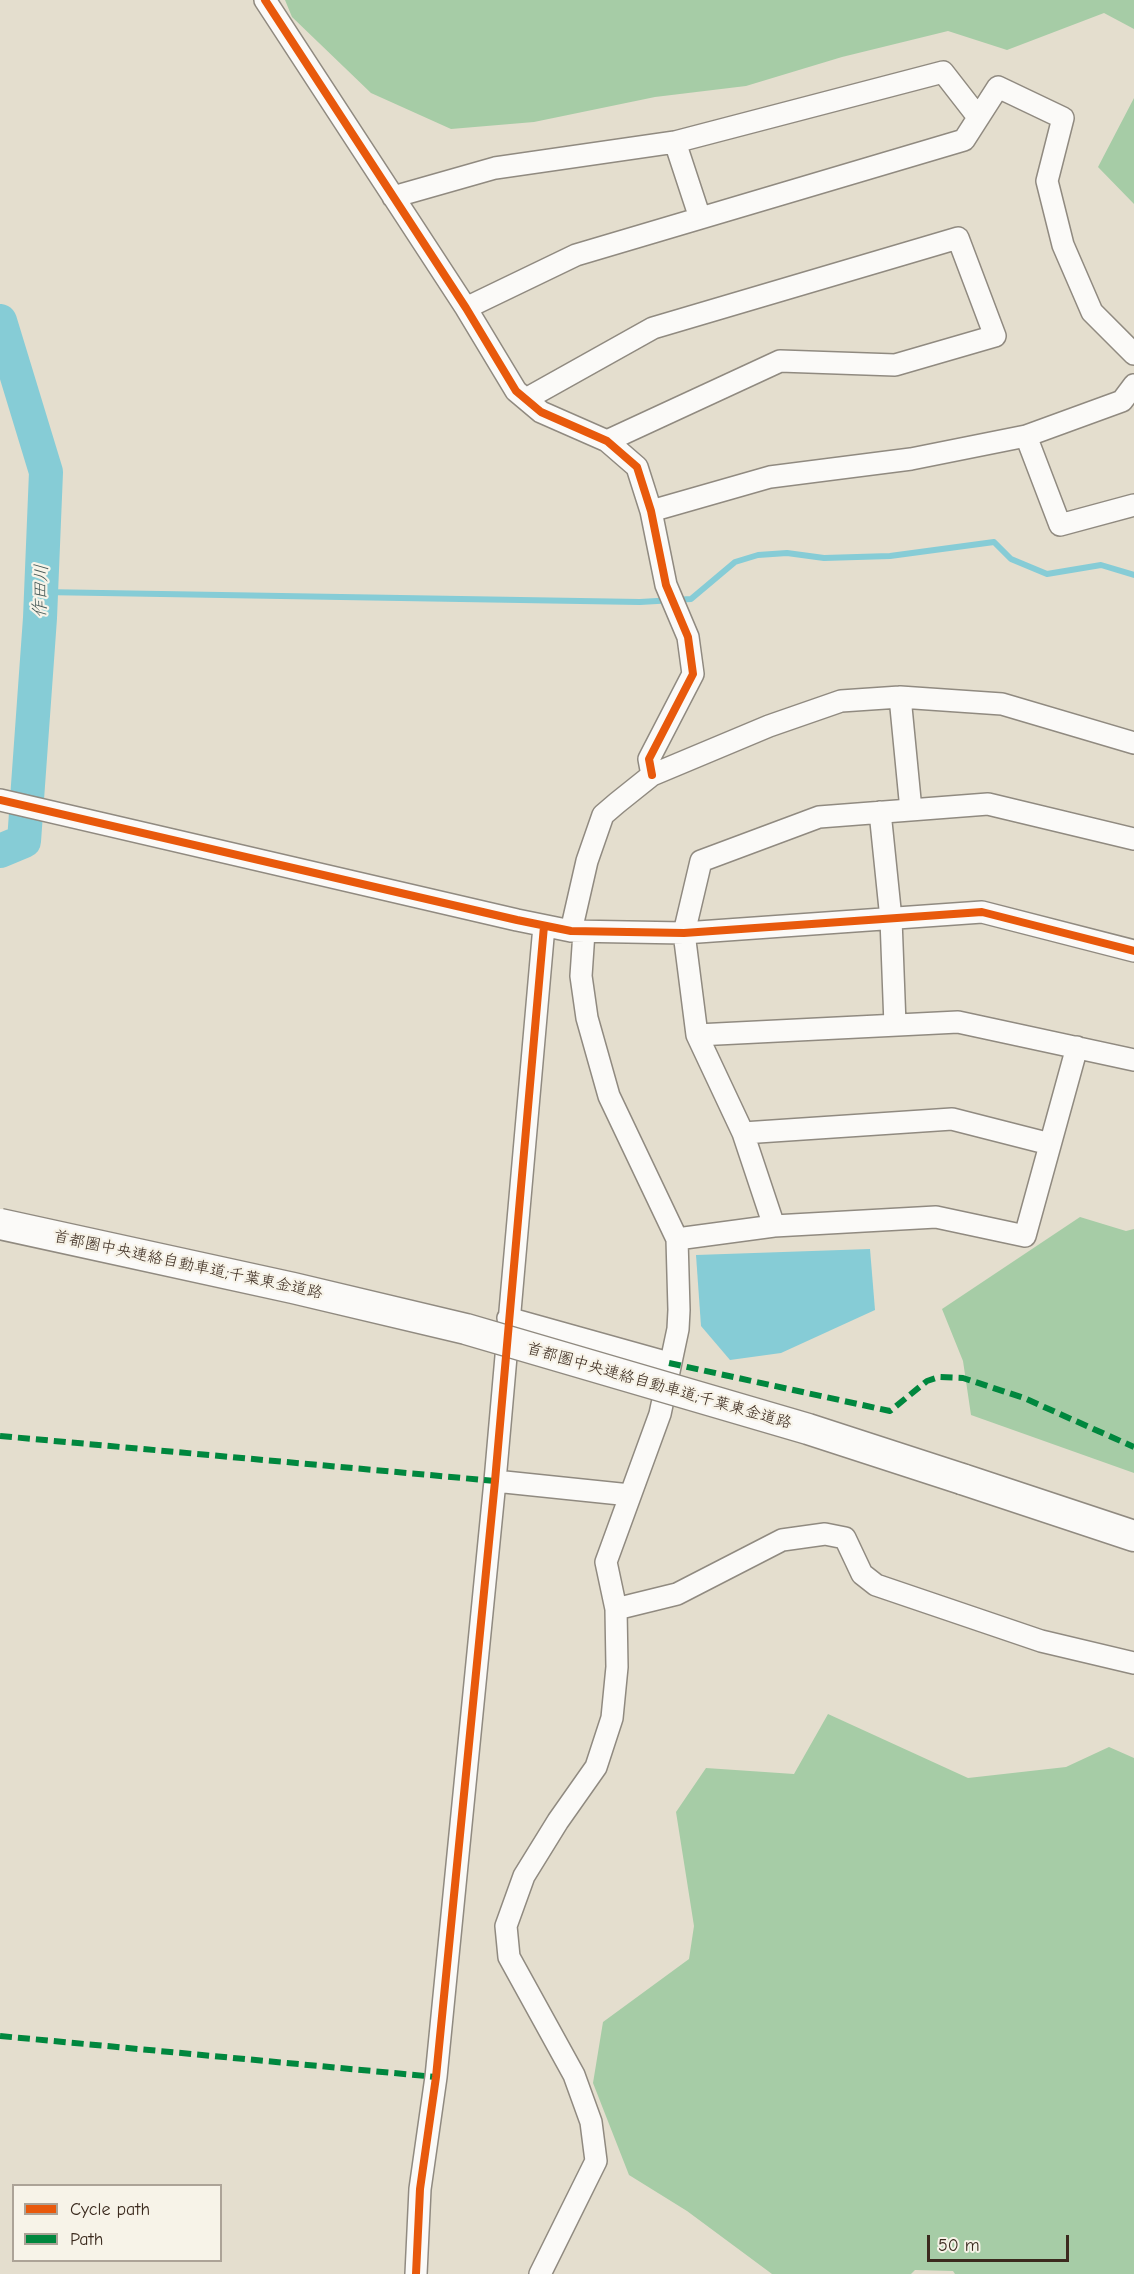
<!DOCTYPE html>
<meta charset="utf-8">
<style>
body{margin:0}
#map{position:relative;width:1134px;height:2274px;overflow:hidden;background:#e4dece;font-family:"Comic Neue",sans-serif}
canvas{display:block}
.legend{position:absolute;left:12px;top:2184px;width:210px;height:78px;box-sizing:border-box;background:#f7f3e8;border:2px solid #aca397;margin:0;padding:8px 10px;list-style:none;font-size:18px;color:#3b2a1e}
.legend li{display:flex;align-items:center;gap:12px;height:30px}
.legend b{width:30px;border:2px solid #aca397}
.scale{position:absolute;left:927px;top:2235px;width:142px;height:27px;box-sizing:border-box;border:3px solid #3b2a1e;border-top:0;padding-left:8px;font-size:18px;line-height:21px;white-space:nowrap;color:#3b2a1e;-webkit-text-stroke:4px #f7f3e8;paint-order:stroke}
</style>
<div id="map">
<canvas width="1134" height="2274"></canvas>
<ul class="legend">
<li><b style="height:8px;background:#e8590c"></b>Cycle path</li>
<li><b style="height:8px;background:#00873e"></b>Path</li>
</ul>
<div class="scale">50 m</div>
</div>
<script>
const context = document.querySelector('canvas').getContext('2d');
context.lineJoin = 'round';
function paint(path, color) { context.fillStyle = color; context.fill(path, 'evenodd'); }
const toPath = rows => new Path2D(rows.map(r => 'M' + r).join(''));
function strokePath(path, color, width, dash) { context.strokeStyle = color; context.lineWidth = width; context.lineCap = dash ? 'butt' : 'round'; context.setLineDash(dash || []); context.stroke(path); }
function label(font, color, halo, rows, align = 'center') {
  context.font = font + ' "Comic Neue","Klee One",sans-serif'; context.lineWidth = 4.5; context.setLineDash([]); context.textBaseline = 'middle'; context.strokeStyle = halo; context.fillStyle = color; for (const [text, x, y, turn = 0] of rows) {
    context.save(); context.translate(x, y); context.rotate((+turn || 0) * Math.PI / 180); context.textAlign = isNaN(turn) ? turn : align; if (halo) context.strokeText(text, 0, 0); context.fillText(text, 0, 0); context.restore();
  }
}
const forest = toPath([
 [285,0,1134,0,1134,29,1104,13,1007,50,948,31,842,57,746,86,655,97,534,122,451,129,371,93,292,17],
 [1134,98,1134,204,1098,167],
 [1080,1217,1126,1231,1134,1229,1134,1473,971,1415,963,1361,942,1309],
 [828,1714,968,1778,1066,1767,1109,1747,1134,1758,1134,2274,955,2274,953,2271,915,2270,911,2274,772,2274,687,2211,629,2175,593,2083,603,2022,689,1959,694,1926,676,1812,706,1768,794,1774]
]);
const water = toPath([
 [870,1249,875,1310,781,1353,730,1360,701,1326,696,1255]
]);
const stream = toPath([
 [42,592,640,602,691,599,735,562,758,555,787,553,824,558,890,556,994,542,1011,559,1047,574,1101,565,1134,575]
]);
const river = toPath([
 [0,321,46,472,40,618,24,841,0,851]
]);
const minor = toPath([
 [265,0,466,308,516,391,541,412,607,441,637,467,651,511,666,585,688,637,693,674,649,759,652,775],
 [675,142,700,218],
 [393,197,495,168,675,142,943,72,978,117],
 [466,308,576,255,964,140,998,87,1063,118,1047,181,1063,245,1092,312,1134,354],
 [526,399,653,328,958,238,995,336,895,365,780,361,607,441],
 [1026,436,1060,525,1134,505],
 [651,511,770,477,911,459,1026,436,1122,401,1134,385],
 [900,697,911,810],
 [0,800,517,920,571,931,684,933,982,912,1134,951],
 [880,812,891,919,895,1025],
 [571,931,587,861,603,815,617,803,652,775,769,726,841,701,900,697,1002,704,1134,743],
 [697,1035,958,1022,1134,1060],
 [743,1133,952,1119,1050,1144],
 [774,1226,743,1133,697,1035,684,933,701,861,819,817,988,804,1134,839],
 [677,1239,774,1226,936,1217,1025,1236,1077,1047],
 [508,1318,669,1363],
 [495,1481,630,1495],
 [616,1609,677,1594,782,1540,825,1534,845,1538,862,1574,876,1585,1041,1641,1134,1663],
 [416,2274,420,2189,436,2077,495,1481,544,926],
 [540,2274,596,2161,591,2122,574,2075,509,1957,506,1926,524,1876,558,1821,596,1767,612,1718,617,1667,616,1609,606,1562,660,1414,678,1329,679,1310,677,1239,609,1096,587,1018,581,976,584,932]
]);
const highway = toPath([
 [962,1479,1134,1536]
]);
const highwayBridge = toPath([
 [0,1224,293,1288,466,1329,808,1429,962,1479]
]);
const quiet = toPath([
 [669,1363,890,1411,927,1381,939,1377,963,1378,1024,1398,1134,1447],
 [0,1436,495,1481],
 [0,2036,436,2077]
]);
const cycleway = toPath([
 [265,0,466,308,516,391,541,412,607,441,637,467,651,511,666,585,688,637,693,674,649,759,652,775],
 [0,800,517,920,571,931,684,933,982,912,1134,951],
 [416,2274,420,2189,436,2077,495,1481,544,926]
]);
const streetNames = [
 ["首都圏中央連絡自動車道;千葉東金道路",188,1265,12],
 ["首都圏中央連絡自動車道;千葉東金道路",659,1386,16]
];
const waterNames = [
 ["作田川",41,591,-88]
];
paint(forest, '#a6cca6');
paint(water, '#86ccd6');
strokePath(stream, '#86ccd6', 6);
strokePath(river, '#86ccd6', 34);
strokePath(minor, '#908a80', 24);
strokePath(highway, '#908a80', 33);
strokePath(minor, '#fbfaf8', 21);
strokePath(highway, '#fbfaf8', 30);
strokePath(highwayBridge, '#908a80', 33, []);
strokePath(highwayBridge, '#fbfaf8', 30);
strokePath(quiet, '#00873e', 6, [12, 6]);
strokePath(cycleway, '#e8590c', 8);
label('16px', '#3b2a1e', '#f7f3e8', streetNames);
label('italic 18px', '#455856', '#f7f3e8', waterNames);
</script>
